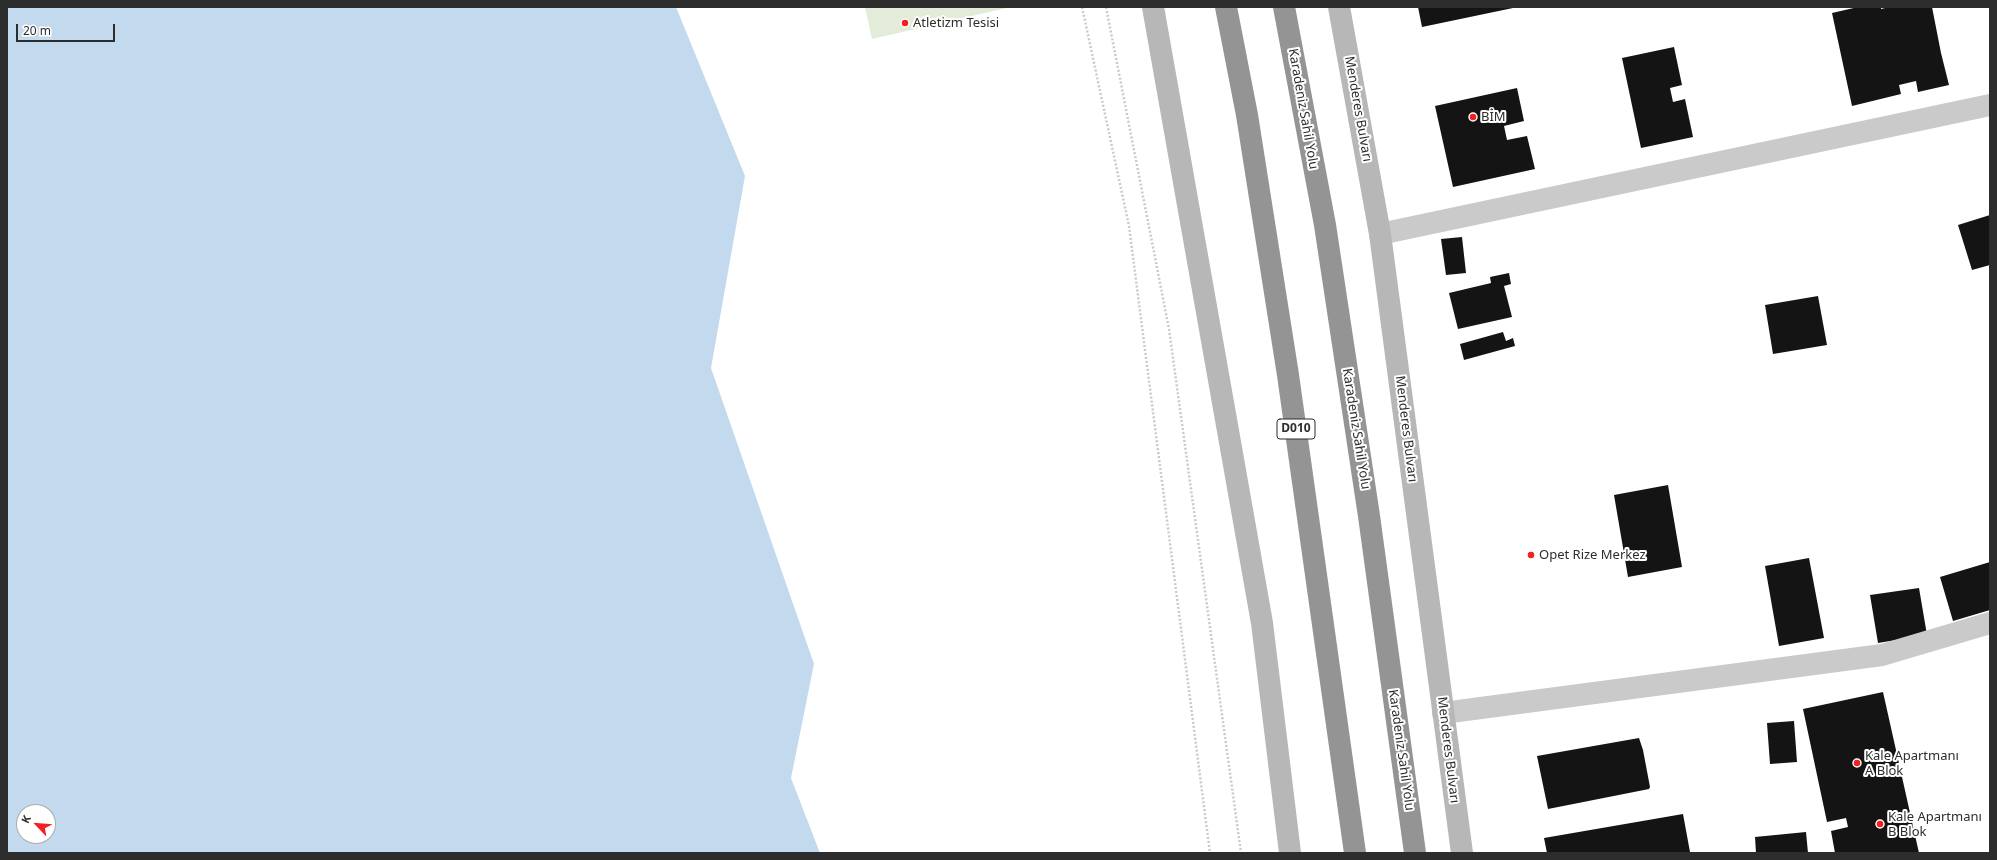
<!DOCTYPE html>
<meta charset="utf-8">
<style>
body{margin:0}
#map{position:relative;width:1997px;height:860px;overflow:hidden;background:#fff;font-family:"Noto Sans",sans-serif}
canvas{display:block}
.frame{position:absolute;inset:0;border:8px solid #2d2d2d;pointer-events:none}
.north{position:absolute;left:16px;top:804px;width:40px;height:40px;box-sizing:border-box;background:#fff;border:1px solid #ababab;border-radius:50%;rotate:296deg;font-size:11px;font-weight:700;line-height:16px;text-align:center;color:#2d2d2d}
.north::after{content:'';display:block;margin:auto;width:14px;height:18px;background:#f31f21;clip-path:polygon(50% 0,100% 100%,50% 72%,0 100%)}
.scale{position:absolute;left:16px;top:24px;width:99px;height:18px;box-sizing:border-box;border:2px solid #2d2d2d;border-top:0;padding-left:5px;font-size:12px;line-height:14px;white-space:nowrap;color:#2d2d2d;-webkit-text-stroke:3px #fff;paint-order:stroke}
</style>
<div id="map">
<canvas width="1997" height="860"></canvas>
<div class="frame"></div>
<div class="north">K</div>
<div class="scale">20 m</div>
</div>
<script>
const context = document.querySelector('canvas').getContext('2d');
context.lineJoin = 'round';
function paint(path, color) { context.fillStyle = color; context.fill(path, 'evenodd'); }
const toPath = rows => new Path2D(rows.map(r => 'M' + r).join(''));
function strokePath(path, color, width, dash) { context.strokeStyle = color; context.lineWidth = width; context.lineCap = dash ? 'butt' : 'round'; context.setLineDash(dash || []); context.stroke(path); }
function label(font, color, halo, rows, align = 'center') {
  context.font = font + ' "Noto Sans",sans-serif'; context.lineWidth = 4; context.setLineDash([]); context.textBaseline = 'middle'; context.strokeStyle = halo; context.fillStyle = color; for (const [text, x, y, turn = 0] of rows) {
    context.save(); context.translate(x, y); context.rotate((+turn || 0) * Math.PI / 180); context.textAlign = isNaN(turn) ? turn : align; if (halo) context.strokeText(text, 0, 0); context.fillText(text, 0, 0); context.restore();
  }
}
const green = toPath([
 [865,7,1011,7,872,39]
]);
const water = toPath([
 [7,7,676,7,745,176,711,368,814,664,791,778,820,853,7,853],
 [24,812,48,812,48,836,24,836]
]);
const building = toPath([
 [1418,7,1513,7,1513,8,1422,27],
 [1858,7,1881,7,1881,9,1889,7,1932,7,1941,53,1949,85,1918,92,1916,81,1899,85,1901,94,1852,106,1832,13],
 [1674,47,1682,85,1670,88,1673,102,1685,99,1693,137,1641,148,1622,58],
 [1517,88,1524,121,1504,126,1507,140,1527,136,1535,169,1453,187,1435,106],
 [1990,215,1990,265,1972,270,1958,225],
 [1462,237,1466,273,1446,275,1441,239],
 [1509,273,1511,284,1504,286,1512,317,1458,329,1449,293,1491,283,1490,277],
 [1818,296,1827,345,1773,354,1765,305],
 [1503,332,1506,341,1513,338,1515,346,1464,360,1460,344],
 [1668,485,1682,567,1628,577,1614,495],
 [1809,558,1824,638,1779,646,1765,566],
 [1990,562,1990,610,1953,621,1940,577],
 [1919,588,1927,635,1878,643,1870,595],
 [1883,692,1919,853,1835,853,1831,831,1848,827,1846,818,1827,822,1803,709],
 [1794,721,1797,762,1770,764,1767,723],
 [1639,738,1643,750,1650,787,1649,789,1548,809,1537,756],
 [1683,814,1690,852,1547,853,1544,838],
 [1806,832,1808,853,1756,853,1755,837]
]);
const path = toPath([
 [1082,7,1129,226,1210,853],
 [1106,7,1169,329,1241,853]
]);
const street = toPath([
 [1380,234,1990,105],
 [1443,713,1882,655,1990,623]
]);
const secondary = toPath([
 [1153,7,1262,623,1290,853],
 [1339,7,1380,234,1462,853]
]);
const highway = toPath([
 [1226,7,1247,115,1288,375,1355,853],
 [1284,7,1325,225,1369,516,1415,853]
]);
const markers = [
 [905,23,4,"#f31f21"],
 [1473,117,4,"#f31f21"],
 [1531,555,4,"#f31f21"],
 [1857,763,4,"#f31f21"],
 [1880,824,4,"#f31f21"]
];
const shields = [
 [1296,429,38]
];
const shieldNames = [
 ["D010",1296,429]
];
const poiNames = [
 ["Atletizm Tesisi",913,23],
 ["BİM",1481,117],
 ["Opet Rize Merkez",1539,555],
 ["Kale Apartmanı",1865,756],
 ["A Blok",1865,771],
 ["Kale Apartmanı",1888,817],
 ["B Blok",1888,832]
];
const streetNames = [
 ["Karadeniz Sahil Yolu",1303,109,80],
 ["Menderes Bulvarı",1358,109,80],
 ["Karadeniz Sahil Yolu",1356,429,81],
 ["Menderes Bulvarı",1406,429,83],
 ["Karadeniz Sahil Yolu",1401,750,82],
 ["Menderes Bulvarı",1448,750,83]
];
paint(green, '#e2ecd8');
paint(water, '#c3daee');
paint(building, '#141414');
strokePath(path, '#cacaca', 2.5, [2, 2]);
strokePath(street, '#cacaca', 22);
strokePath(secondary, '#b7b7b7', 22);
strokePath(highway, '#949494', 22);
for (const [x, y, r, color] of markers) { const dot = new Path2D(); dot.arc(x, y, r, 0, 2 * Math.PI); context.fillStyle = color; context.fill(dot); strokePath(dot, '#fff', 1.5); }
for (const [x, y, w] of shields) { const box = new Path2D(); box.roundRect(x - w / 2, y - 10, w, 20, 3); context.fillStyle = '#fff'; context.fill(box); strokePath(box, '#2d2d2d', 1); }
label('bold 12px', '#2d2d2d', null, shieldNames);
label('13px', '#2d2d2d', '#fff', poiNames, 'left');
label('13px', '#2d2d2d', '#fff', streetNames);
</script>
